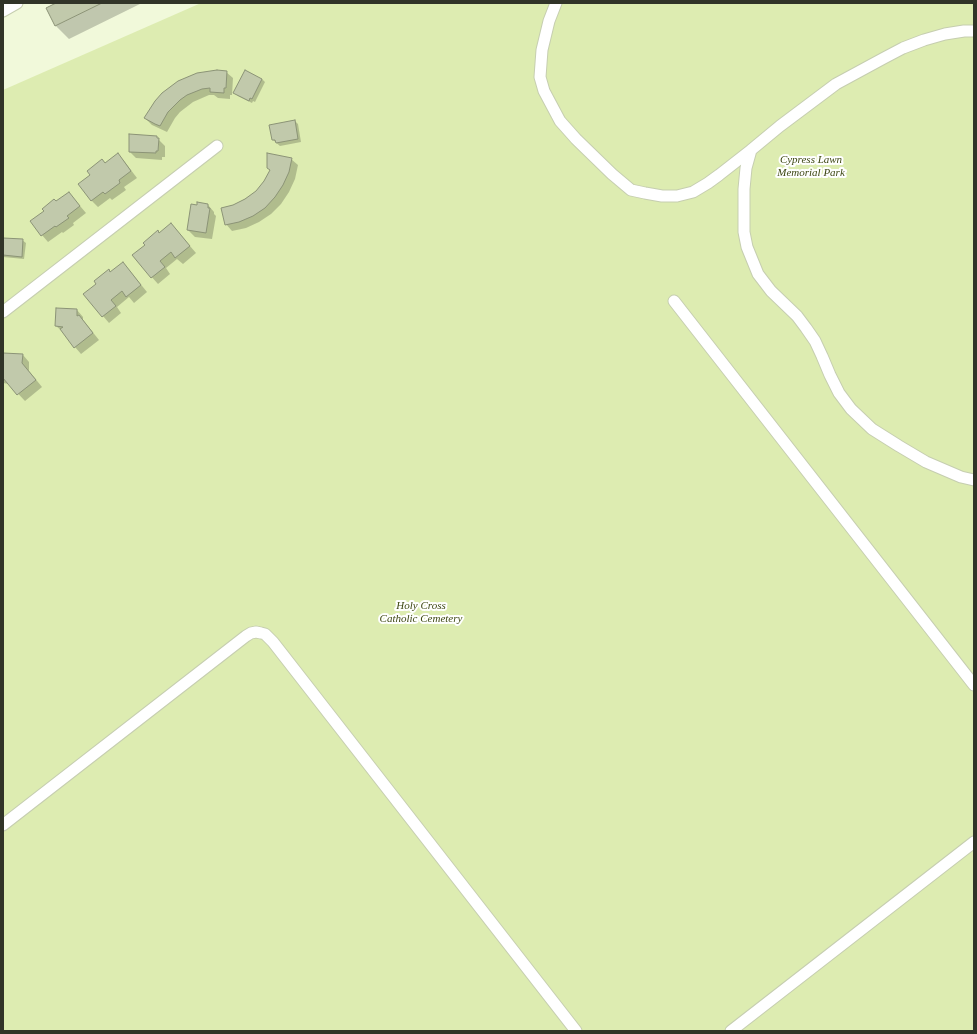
<!DOCTYPE html>
<style>
body{margin:0}
#map{position:relative;width:977px;height:1034px;overflow:hidden;background:#f1f9da;font-family:"Times New Roman",serif}
canvas{display:block}
.frame{position:absolute;inset:0;border:4px solid #313428;pointer-events:none}
</style>
<div id="map">
<canvas width="977" height="1034"></canvas>
<div class="frame"></div>
</div>
<script>
const context = document.querySelector('canvas').getContext('2d');
context.lineJoin = 'round';
function paint(path, color) { context.fillStyle = color; context.fill(path, 'evenodd'); }
const toPath = rows => new Path2D(rows.map(r => 'M' + r).join(''));
function strokePath(path, color, width, dash) { context.strokeStyle = color; context.lineWidth = width; context.lineCap = dash ? 'butt' : 'round'; context.setLineDash(dash || []); context.stroke(path); }
function label(font, color, halo, rows, align = 'center') {
  context.font = font + ' "Times New Roman",serif'; context.lineWidth = 4; context.setLineDash([]); context.textBaseline = 'middle'; context.strokeStyle = halo; context.fillStyle = color; for (const [text, x, y, turn = 0] of rows) {
    context.save(); context.translate(x, y); context.rotate((+turn || 0) * Math.PI / 180); context.textAlign = isNaN(turn) ? turn : align; if (halo) context.strokeText(text, 0, 0); context.fillText(text, 0, 0); context.restore();
  }
}
const green = toPath([
 [201,3,974,3,974,1031,3,1031,3,90]
]);
const shadow = toPath([
 [58,3,142,3,69,39,56,26,48,8],
 [226,72,233,78,232,95,230,95,230,99,218,98,214,95,209,95,193,102,180,112,175,118,167,132,152,125,145,118],
 [262,79,265,82,255,102,253,101,252,103,238,96,235,93],
 [295,121,298,124,301,142,280,146,273,140,271,126],
 [156,137,165,146,165,157,162,157,162,160,136,158,130,152],
 [118,155,124,161,137,178,124,187,126,190,112,200,110,198,98,207,92,201,79,184,91,175,102,160,106,164],
 [291,159,298,165,295,179,289,192,281,204,271,214,259,222,246,228,232,231,226,224,234,206,256,192],
 [69,193,75,200,86,213,73,223,74,225,63,233,62,232,48,242,42,235,56,203],
 [208,205,214,212,214,214,216,216,212,239,195,237,188,230],
 [171,224,196,253,183,264,177,259,166,268,170,274,158,284,133,256,146,245,158,232,160,234],
 [3,239,22,240,26,243,24,259,3,257],
 [123,263,129,270,147,292,134,303,129,297,117,307,121,313,109,323,103,316,97,284,109,271,111,273],
 [77,310,83,317,83,320,99,340,81,354,75,347,63,332,56,326],
 [3,354,23,355,29,362,29,371,42,387,25,401,9,384,3,383]
]);
const building = toPath([
 [56,3,102,3,55,26,46,8,56,3],
 [217,70,227,71,226,88,224,88,224,93,210,92,210,88,202,89,187,95,180,100,168,112,160,126,155,124,144,118,155,101,162,93,178,81,197,73,217,70],
 [245,70,262,79,252,99,250,98,249,101,233,93,245,70],
 [295,120,298,139,276,143,275,140,272,140,269,125,295,120],
 [129,134,157,136,157,138,159,138,158,151,156,151,156,153,129,152,129,134],
 [118,153,131,171,119,180,120,183,105,194,103,192,91,201,78,184,90,175,87,171,102,159,105,163,118,153],
 [267,153,292,158,289,172,283,185,275,197,265,208,253,216,239,222,225,225,221,208,233,205,245,199,256,191,264,181,270,170,267,168,267,153],
 [69,192,80,206,67,216,69,218,56,227,55,226,41,236,30,221,44,211,42,209,54,199,56,201,69,192],
 [197,202,208,204,208,208,210,208,206,233,187,230,191,204,197,205,197,202],
 [171,223,190,246,175,258,171,252,160,261,165,267,151,278,132,255,145,245,143,243,158,230,159,233,171,223],
 [3,238,23,239,22,257,3,255,3,238],
 [123,262,141,285,126,297,122,291,111,300,116,306,102,317,83,294,96,284,94,281,109,269,110,272,123,262],
 [56,308,77,309,77,316,79,315,93,333,74,348,60,329,63,327,55,326,56,308],
 [3,353,23,354,22,363,36,380,17,395,3,378,3,353]
]);
const lane = toPath([
 [556,3,549,21,542,50,540,77,544,91,560,121,576,139,612,174,631,190,645,193,662,196,677,196,693,192,708,183,719,175,751,150],
 [3,11,17,3],
 [974,31,964,31,945,34,924,40,903,48,884,58,836,84,780,126,751,150,746,168,744,189,744,232,747,247,758,274,771,291,797,316,806,328,815,341,822,356,830,375,839,393,851,409,872,429,899,446,926,462,961,477,974,480],
 [674,301,974,685],
 [3,312,217,146],
 [3,825,246,636,251,633,256,632,261,633,265,634,273,642,576,1031],
 [731,1031,974,842]
]);
const parkNames = [
 ["Cypress Lawn",811,160],
 ["Memorial Park",811,173],
 ["Holy Cross",421,606],
 ["Catholic Cemetery",421,619]
];
paint(green, '#ddecb1');
paint(shadow, '#0003');
paint(building, '#c1c9ab');
strokePath(building, '#8c9477', 1);
strokePath(lane, '#c6ceb0', 13);
strokePath(lane, '#fff', 11);
label('italic 11px', '#3d4712', '#fff', parkNames);
</script>
